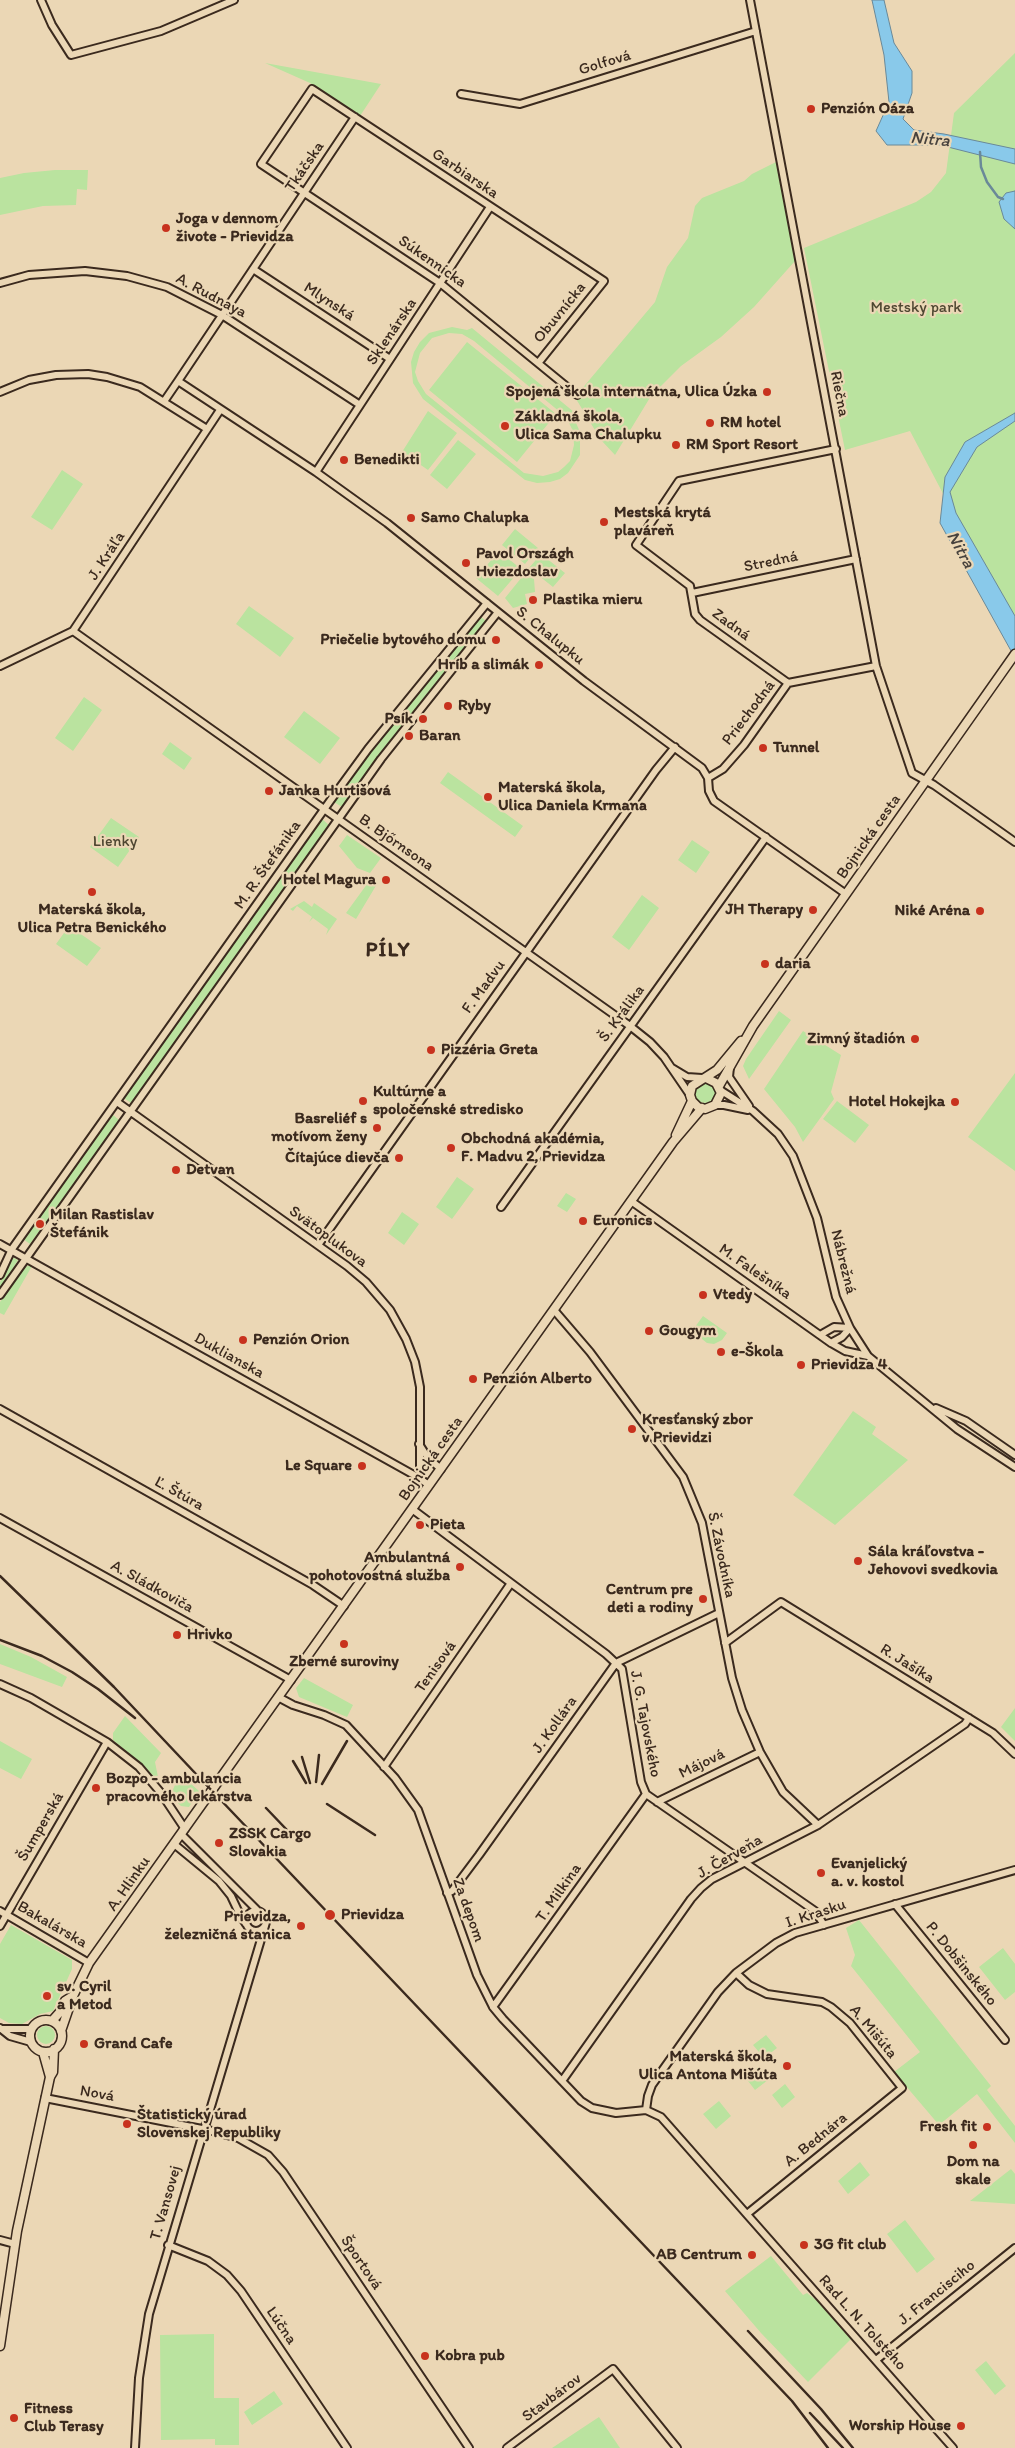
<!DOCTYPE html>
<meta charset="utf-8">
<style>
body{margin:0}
canvas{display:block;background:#ebd7b5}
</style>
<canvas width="1015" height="2448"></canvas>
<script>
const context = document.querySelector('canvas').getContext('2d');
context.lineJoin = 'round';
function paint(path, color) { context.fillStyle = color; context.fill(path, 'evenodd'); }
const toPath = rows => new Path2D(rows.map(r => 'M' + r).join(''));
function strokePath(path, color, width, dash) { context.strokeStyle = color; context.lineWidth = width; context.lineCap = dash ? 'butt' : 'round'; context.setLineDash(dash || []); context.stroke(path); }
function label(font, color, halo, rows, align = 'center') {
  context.font = font + ' Itim,sans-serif'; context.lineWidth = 4.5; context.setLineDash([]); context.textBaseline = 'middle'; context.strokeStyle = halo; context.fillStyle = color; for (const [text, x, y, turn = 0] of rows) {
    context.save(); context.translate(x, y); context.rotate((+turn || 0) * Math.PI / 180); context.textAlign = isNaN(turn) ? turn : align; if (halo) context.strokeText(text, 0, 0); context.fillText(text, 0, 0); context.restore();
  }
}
const green = toPath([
 [1015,53,1015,630,910,431,845,450,804,248,916,202,931,192,946,173,954,113],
 [265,63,381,84,360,116,310,83],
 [776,162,795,261,754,307,721,337,681,366,651,396,615,455,601,440,576,399,580,391,655,302,667,267,688,238,695,206,702,198,744,181,752,174],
 [55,170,88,170,87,190,77,189,76,205,43,206,0,215,0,178,24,173],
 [452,327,467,330,472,328,574,412,573,416,580,432,580,455,568,473,560,479,550,482,537,483,525,480,423,399,413,383,411,362,414,352,420,342,429,333],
 [449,333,462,334,474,341,566,417,573,431,574,445,570,461,564,467,558,472,543,476,524,473,426,394,418,381,415,372,420,353,432,338],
 [467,342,556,414,517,462,429,390],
 [428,411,457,433,428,470,402,452],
 [458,440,476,454,447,489,430,475],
 [62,470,83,484,52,530,31,517],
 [515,529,538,548,525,564,502,545],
 [499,551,521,569,498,596,476,578],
 [541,554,565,573,553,587,529,568],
 [526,572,534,579,535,592,525,594,527,604,513,608,505,598],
 [249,606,294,638,280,657,236,624],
 [481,617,486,621,435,684,342,807,334,802,369,754],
 [84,697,102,710,73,751,55,738],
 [304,711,340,738,320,764,284,737],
 [170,742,192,758,184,770,162,754],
 [448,772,523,826,515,837,440,783],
 [111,818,139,837,118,867,90,847],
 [322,819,329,825,131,1103,124,1098],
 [347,835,381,858,370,873,357,868,339,846],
 [692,840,710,852,696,873,678,860],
 [370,880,377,884,356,919,346,913],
 [642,895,659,908,629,950,612,937],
 [304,901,312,907,314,903,337,919,326,935,328,929,313,918,309,922,312,917,297,906,293,911,290,909],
 [69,926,101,948,87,966,56,944],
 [779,1011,791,1020,749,1079,743,1066,746,1059],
 [803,1031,841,1055,831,1092,834,1099,803,1142,795,1127,764,1089],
 [1015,1073,1015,1171,968,1137],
 '695 1093a10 10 0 1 1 20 0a10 10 0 1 1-20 0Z',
 [837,1101,869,1125,855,1143,823,1119],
 [112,1114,119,1120,30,1244,23,1239],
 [457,1177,474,1189,452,1219,436,1207],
 [566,1193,576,1199,567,1212,557,1206],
 [402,1212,419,1224,404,1245,388,1233],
 [12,1257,18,1260,0,1290,0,1282],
 [27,1266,32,1266,4,1315,0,1313,0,1302,21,1271],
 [703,1316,727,1333,722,1340,714,1344,707,1343,692,1331],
 [853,1411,876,1427,872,1434,908,1460,835,1525,793,1495],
 [0,1644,31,1657,67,1677,62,1687,0,1664],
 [304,1678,353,1705,347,1717,299,1697,296,1688],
 [1015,1708,1015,1741,1001,1727],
 [125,1716,161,1753,155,1762,159,1782,146,1768,113,1740,113,1733],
 [0,1741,32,1759,21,1779,0,1768],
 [180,1774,199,1791,189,1807,181,1806,170,1796],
 [859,1920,991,2086,987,2090,1015,2126,1015,2143,977,2094,939,2125,894,2072,920,2052,851,1966,855,1955,846,1928],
 [11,1925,72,1960,72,1969,53,2011,40,2014,22,2024,9,2023,0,2018,0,1944],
 [1003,1948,1015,1964,1015,1992,1005,2000,979,1967],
 '37 2035a9 9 0 1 1 18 0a9 9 0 1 1-18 0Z',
 [766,2035,777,2048,764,2058,753,2045],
 [758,2067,768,2080,755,2090,745,2077],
 [785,2084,795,2097,782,2108,772,2095],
 [719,2101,731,2116,716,2129,703,2114],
 [860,2162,870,2175,848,2194,838,2181],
 [1011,2169,1015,2174,1015,2204,970,2201],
 [905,2220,935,2259,917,2273,887,2234],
 [771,2256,803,2295,807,2293,816,2300,851,2339,808,2382,761,2333,725,2291],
 [214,2334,214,2398,239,2398,239,2445,215,2445,215,2439,161,2440,160,2335],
 [986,2361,1006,2386,995,2395,975,2370],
 [274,2391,283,2404,252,2425,244,2412],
 [599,2417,620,2448,552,2448]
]);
const water = toPath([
 [872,0,884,0,894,43,912,71,912,93,903,119,914,130,944,134,1015,149,1015,164,940,145,887,145,876,131,889,102,884,55,872,0],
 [1015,191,1015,229,1004,219,999,202,1006,193,1015,191],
 [1015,413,1015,421,977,447,950,492,956,513,1015,616,1015,658,940,523,945,477,965,442,1015,413]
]);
const stream = toPath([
 [980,152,981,167,987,182,998,197,1003,199]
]);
const minor = toPath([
 [41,0,52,25,71,55,161,31,234,0],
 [750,0,876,666,912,773,934,785,1015,842],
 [461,94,520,104,756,31],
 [253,269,390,359],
 [0,283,29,275,85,271,127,276,167,287,222,315,360,405],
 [539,362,604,281,312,89,261,164,440,283,577,395],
 [178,381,355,117],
 [0,392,29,380,56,375,88,374,107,377,140,387,207,429],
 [165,400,178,381,316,472,387,523,584,681,702,768,708,778,709,791,714,801,846,894],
 [316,472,490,207],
 [692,593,856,559],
 [73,631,630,1026,650,1042,664,1057,690,1095],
 [0,666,73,631,220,410],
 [788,683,700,620,695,614,690,586,636,545,679,481,836,449],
 [708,778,723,769,744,745,788,683,876,666],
 [730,1067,729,1077,749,1106],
 [672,1068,687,1077,702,1078],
 [720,1090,753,1111,778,1134,793,1156,817,1218,836,1297,850,1328,868,1356,957,1429,1015,1467],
 [117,1102,347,1266,366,1282,390,1310,406,1339,415,1362,420,1387,420,1479],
 [715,1105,724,1105,748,1110],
 [631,1201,831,1343,845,1351,868,1356],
 [501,1207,766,837],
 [0,1244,414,1475,429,1485],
 [318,1245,656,770,675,747],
 [0,1275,12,1249,330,801,368,749,487,603],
 [0,1295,381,759,498,612],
 [554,1310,590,1352,683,1477,702,1523,732,1678,742,1710,760,1752,783,1792,818,1825],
 [820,1335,834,1327,850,1328],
 [831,1343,842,1337,850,1328],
 [936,1408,966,1421,1015,1455],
 [0,1409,313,1585,344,1606],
 [419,1444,428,1458,441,1469],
 [412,1509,606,1654,622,1669,641,1782,646,1794,815,1911,824,1925],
 [0,1518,291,1680],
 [725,1643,781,1602,993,1733,1015,1754],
 [0,1684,31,1698,107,1742,139,1767,161,1793,185,1829],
 [278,1697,293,1705,324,1715,346,1725,395,1778,418,1810,477,1975,493,2007,503,2019,581,2101,592,2108,616,2113,646,2110,661,2117,953,2448],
 [384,1767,511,1583],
 [657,1802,760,1752],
 [181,1834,258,1911],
 [174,1844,219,1881,231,1896,240,1915,246,1924],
 [447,1893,452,1891,479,1855,616,1663,719,1613],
 [895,1904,1005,2040],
 [0,1911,89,1963],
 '246 1921a10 10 0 1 1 20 0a10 10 0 1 1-20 0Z',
 [0,1926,107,1742],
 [736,1973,749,1985,767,1994,822,2002,831,2007,850,2023,902,2088,747,2214],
 [493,2007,646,1794],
 [0,2028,10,2036,31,2042],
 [1,2029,31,2029],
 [562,2081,691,1899,701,1888,712,1879,818,1825,965,1724,969,1718],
 [45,2098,212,2131,238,2138,268,2155,283,2172,469,2448],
 [646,2110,648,2096,652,2085,718,1992,736,1973,776,1943,795,1933,1015,1870],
 [0,2240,15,2244],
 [168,2245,208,2261,227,2275,241,2291,347,2448],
 [876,2360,1015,2248],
 [135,2448,139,2378,149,2314,265,1926],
 [507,2448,613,2369,677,2448]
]);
const tertiary = toPath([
 [706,1078,716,1083,721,1093,715,1105,705,1109,698,1107,692,1101,690,1095,692,1086,717,1070,741,1041],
 [719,1086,753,1026,1015,654],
 [676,1135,692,1101],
 '30 2036a16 16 0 1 1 32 0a16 16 0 1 1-32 0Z',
 [52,2021,60,2012,65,2001,73,1996],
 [61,2031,73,1996,89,1963,673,1142,702,1108],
 [43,2052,50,2077],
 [0,2346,17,2231,50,2077,53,2072,54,2049]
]);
const rail = toPath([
 [0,1576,114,1687,196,1774,792,2401,828,2448],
 [0,1640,42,1656,72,1672,98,1689,135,1718],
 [302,1757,310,1783],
 [293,1761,306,1783],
 [316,1782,319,1755],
 [322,1784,347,1741],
 [327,1804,375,1835],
 [266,1808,287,1830],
 [748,2331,821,2409,853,2448],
 [810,2413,843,2448]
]);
const markers = [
 [811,109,5,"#c8321e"],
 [166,228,5,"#c8321e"],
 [767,392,5,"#c8321e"],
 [710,423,5,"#c8321e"],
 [505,426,5,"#c8321e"],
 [676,445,5,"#c8321e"],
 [344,460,5,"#c8321e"],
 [411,518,5,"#c8321e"],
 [604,522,5,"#c8321e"],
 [466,563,5,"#c8321e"],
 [533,600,5,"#c8321e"],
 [496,640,5,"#c8321e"],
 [539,665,5,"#c8321e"],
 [448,706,5,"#c8321e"],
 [423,719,5,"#c8321e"],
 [409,736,5,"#c8321e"],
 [763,748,5,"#c8321e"],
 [269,791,5,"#c8321e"],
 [488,797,5,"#c8321e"],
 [386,880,5,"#c8321e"],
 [92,892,5,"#c8321e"],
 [813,910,5,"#c8321e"],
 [980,911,5,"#c8321e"],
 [765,964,5,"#c8321e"],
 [915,1039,5,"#c8321e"],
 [431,1050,5,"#c8321e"],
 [363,1101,5,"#c8321e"],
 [955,1102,5,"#c8321e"],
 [377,1128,5,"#c8321e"],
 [451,1148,5,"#c8321e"],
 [399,1158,5,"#c8321e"],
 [176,1170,5,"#c8321e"],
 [583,1221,5,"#c8321e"],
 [40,1224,5,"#c8321e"],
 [703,1295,5,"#c8321e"],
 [649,1331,5,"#c8321e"],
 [243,1340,5,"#c8321e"],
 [721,1352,5,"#c8321e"],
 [801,1365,5,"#c8321e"],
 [473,1379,5,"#c8321e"],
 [632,1429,5,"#c8321e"],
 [362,1466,5,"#c8321e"],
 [420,1525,5,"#c8321e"],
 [858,1561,5,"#c8321e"],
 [460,1567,5,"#c8321e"],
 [703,1599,5,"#c8321e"],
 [177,1635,5,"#c8321e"],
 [344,1644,5,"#c8321e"],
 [96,1788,5,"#c8321e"],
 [219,1843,5,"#c8321e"],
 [821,1873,5,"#c8321e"],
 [330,1915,6,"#c8321e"],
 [301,1926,5,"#c8321e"],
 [47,1996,5,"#c8321e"],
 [84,2044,5,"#c8321e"],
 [787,2066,5,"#c8321e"],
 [127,2124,5,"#c8321e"],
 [987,2127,5,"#c8321e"],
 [973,2145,5,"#c8321e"],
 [804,2245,5,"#c8321e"],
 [752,2255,5,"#c8321e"],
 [425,2356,5,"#c8321e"],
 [14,2418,5,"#c8321e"],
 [961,2426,5,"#c8321e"]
];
const streetNames = [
 ["Golfová",605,63,-17],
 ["Tkáčska",305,167,-56],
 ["Garbiarska",465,174,34],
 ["Súkennícka",432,262,35],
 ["A. Rudnaya",211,296,28],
 ["Mlynská",329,302,33],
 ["Obuvnícka",560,313,-51],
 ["Sklenárska",392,332,-56],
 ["Riečna",839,394,79],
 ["J. Kráľa",107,556,-57],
 ["Stredná",771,562,-12],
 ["Zadná",731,625,36],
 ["S. Chalupku",550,636,39],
 ["Priechodná",749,713,-53],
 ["Bojnická cesta",869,837,-55],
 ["B. Bjőrnsona",396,843,35],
 ["M. R. Štefánika",268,865,-55],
 ["F. Madvu",484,987,-54],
 ["Š. Králika",622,1014,-54],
 ["Svätoplukova",328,1237,36],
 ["Nábrežná",843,1262,76],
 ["M. Falešníka",755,1272,35],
 ["Duklianska",229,1356,29],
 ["Bojnická cesta",431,1459,-55],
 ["Ľ. Štúra",179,1494,29],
 ["Š. Závodníka",721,1555,78],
 ["A. Sládkoviča",152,1587,29],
 ["R. Jašíka",907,1664,32],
 ["Tenisová",436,1667,-55],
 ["J. G. Tajovského",645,1724,79],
 ["J. Kollára",555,1725,-55],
 ["Májová",702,1764,-26],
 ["Šumperská",41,1827,-60],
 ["J. Červeňa",730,1857,-30],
 ["A. Hlinku",129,1884,-55],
 ["T. Milkina",559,1893,-55],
 ["Za depom",468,1910,70],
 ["I. Krasku",816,1914,-18],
 ["Bakalárska",52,1925,30],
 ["P. Dobšinského",961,1964,51],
 ["A. Mišúta",873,2032,50],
 ["Nová",97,2094,10],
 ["A. Bednára",816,2140,-39],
 ["T. Vansovej",166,2203,-74],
 ["Športová",361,2263,56],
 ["J. Francisciho",937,2293,-39],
 ["Rad L. N. Tolstého",862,2323,48],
 ["Lúčna",281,2326,56],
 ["Stavbárov",552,2398,-37]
];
const poiNames = [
 ["Penzión Oáza",821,109],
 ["Joga v dennom",176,219],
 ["živote - Prievidza",176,237],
 ["Spojená škola internátna, Ulica Úzka",757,392,"right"],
 ["Základná škola,",515,417],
 ["Ulica Sama Chalupku",515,435],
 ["RM hotel",720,423],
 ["RM Sport Resort",686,445],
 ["Benedikti",354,460],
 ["Mestská krytá",614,513],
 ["plaváreň",614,531],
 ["Samo Chalupka",421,518],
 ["Pavol Országh",476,554],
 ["Hviezdoslav",476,572],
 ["Plastika mieru",543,600],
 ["Priečelie bytového domu",486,640,"right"],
 ["Hríb a slimák",529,665,"right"],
 ["Ryby",458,706],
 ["Psík",413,719,"right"],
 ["Baran",419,736],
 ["Tunnel",773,748],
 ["Materská škola,",498,788],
 ["Ulica Daniela Krmana",498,806],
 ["Janka Hurtišová",279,791],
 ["Hotel Magura",376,880,"right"],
 ["Materská škola,",92,910,"center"],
 ["Ulica Petra Benického",92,928,"center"],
 ["JH Therapy",803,910,"right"],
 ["Niké Aréna",970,911,"right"],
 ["daria",775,964],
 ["Zimný štadión",905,1039,"right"],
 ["Pizzéria Greta",441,1050],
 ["Kultúrne a",373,1092],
 ["spoločenské stredisko",373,1110],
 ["Hotel Hokejka",945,1102,"right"],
 ["Basreliéf s",367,1119,"right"],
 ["motívom ženy",367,1137,"right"],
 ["Obchodná akadémia,",461,1139],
 ["F. Madvu 2, Prievidza",461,1157],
 ["Čítajúce dievča",389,1158,"right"],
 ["Detvan",186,1170],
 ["Milan Rastislav",50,1215],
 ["Štefánik",50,1233],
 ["Euronics",593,1221],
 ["Vtedy",713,1295],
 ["Gougym",659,1331],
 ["Penzión Orion",253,1340],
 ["e-Škola",731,1352],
 ["Prievidza 4",811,1365],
 ["Penzión Alberto",483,1379],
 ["Kresťanský zbor",642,1420],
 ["v Prievidzi",642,1438],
 ["Le Square",352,1466,"right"],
 ["Pieta",430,1525],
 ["Sála kráľovstva -",868,1552],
 ["Jehovovi svedkovia",868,1570],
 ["Ambulantná",450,1558,"right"],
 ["pohotovostná služba",450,1576,"right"],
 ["Centrum pre",693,1590,"right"],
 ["deti a rodiny",693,1608,"right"],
 ["Hrivko",187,1635],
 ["Zberné suroviny",344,1662,"center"],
 ["Bozpo - ambulancia",106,1779],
 ["pracovného lekárstva",106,1797],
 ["ZSSK Cargo",229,1834],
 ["Slovakia",229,1852],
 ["Evanjelický",831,1864],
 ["a. v. kostol",831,1882],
 ["Prievidza",341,1915],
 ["Prievidza,",291,1917,"right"],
 ["železničná stanica",291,1935,"right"],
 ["sv. Cyril",57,1987],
 ["a Metod",57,2005],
 ["Grand Cafe",94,2044],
 ["Materská škola,",777,2057,"right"],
 ["Ulica Antona Mišúta",777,2075,"right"],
 ["Štatistický úrad",137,2115],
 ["Slovenskej Republiky",137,2133],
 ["Fresh fit",977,2127,"right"],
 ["Dom na",973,2162,"center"],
 ["skale",973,2180,"center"],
 ["3G fit club",814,2245],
 ["AB Centrum",742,2255,"right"],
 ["Kobra pub",435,2356],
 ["Fitness",24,2409],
 ["Club Terasy",24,2427],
 ["Worship House",951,2426,"right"]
];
const parkNames = [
 ["Mestský park",916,308],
 ["Lienky",115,842]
];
const waterNames = [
 ["Nitra",930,140,5],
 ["Nitra",960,550,61]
];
const districtNames = [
 ["PÍLY",388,951]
];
paint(green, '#bae39f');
paint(water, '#89c9ea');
strokePath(water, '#6a8998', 1);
strokePath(stream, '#6a8998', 2.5);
strokePath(minor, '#3b2a1e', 10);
strokePath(tertiary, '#3b2a1e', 11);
strokePath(minor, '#ebd7b5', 6);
strokePath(tertiary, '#ebd7b5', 8);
strokePath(rail, '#3b2a1e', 2.5);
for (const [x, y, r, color] of markers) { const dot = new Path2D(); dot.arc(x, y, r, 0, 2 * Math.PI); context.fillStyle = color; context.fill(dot); strokePath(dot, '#ebd7b5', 2); }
label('16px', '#3b2a1e', '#ebd7b5', streetNames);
label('bold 16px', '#3b2a1e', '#ebd7b5', poiNames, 'left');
label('16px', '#4e4631', '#ebd7b5', parkNames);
label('italic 18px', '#47423d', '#ebd7b5', waterNames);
context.letterSpacing = '1px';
label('bold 21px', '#3b2a1e', '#ebd7b5', districtNames);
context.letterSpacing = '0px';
</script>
